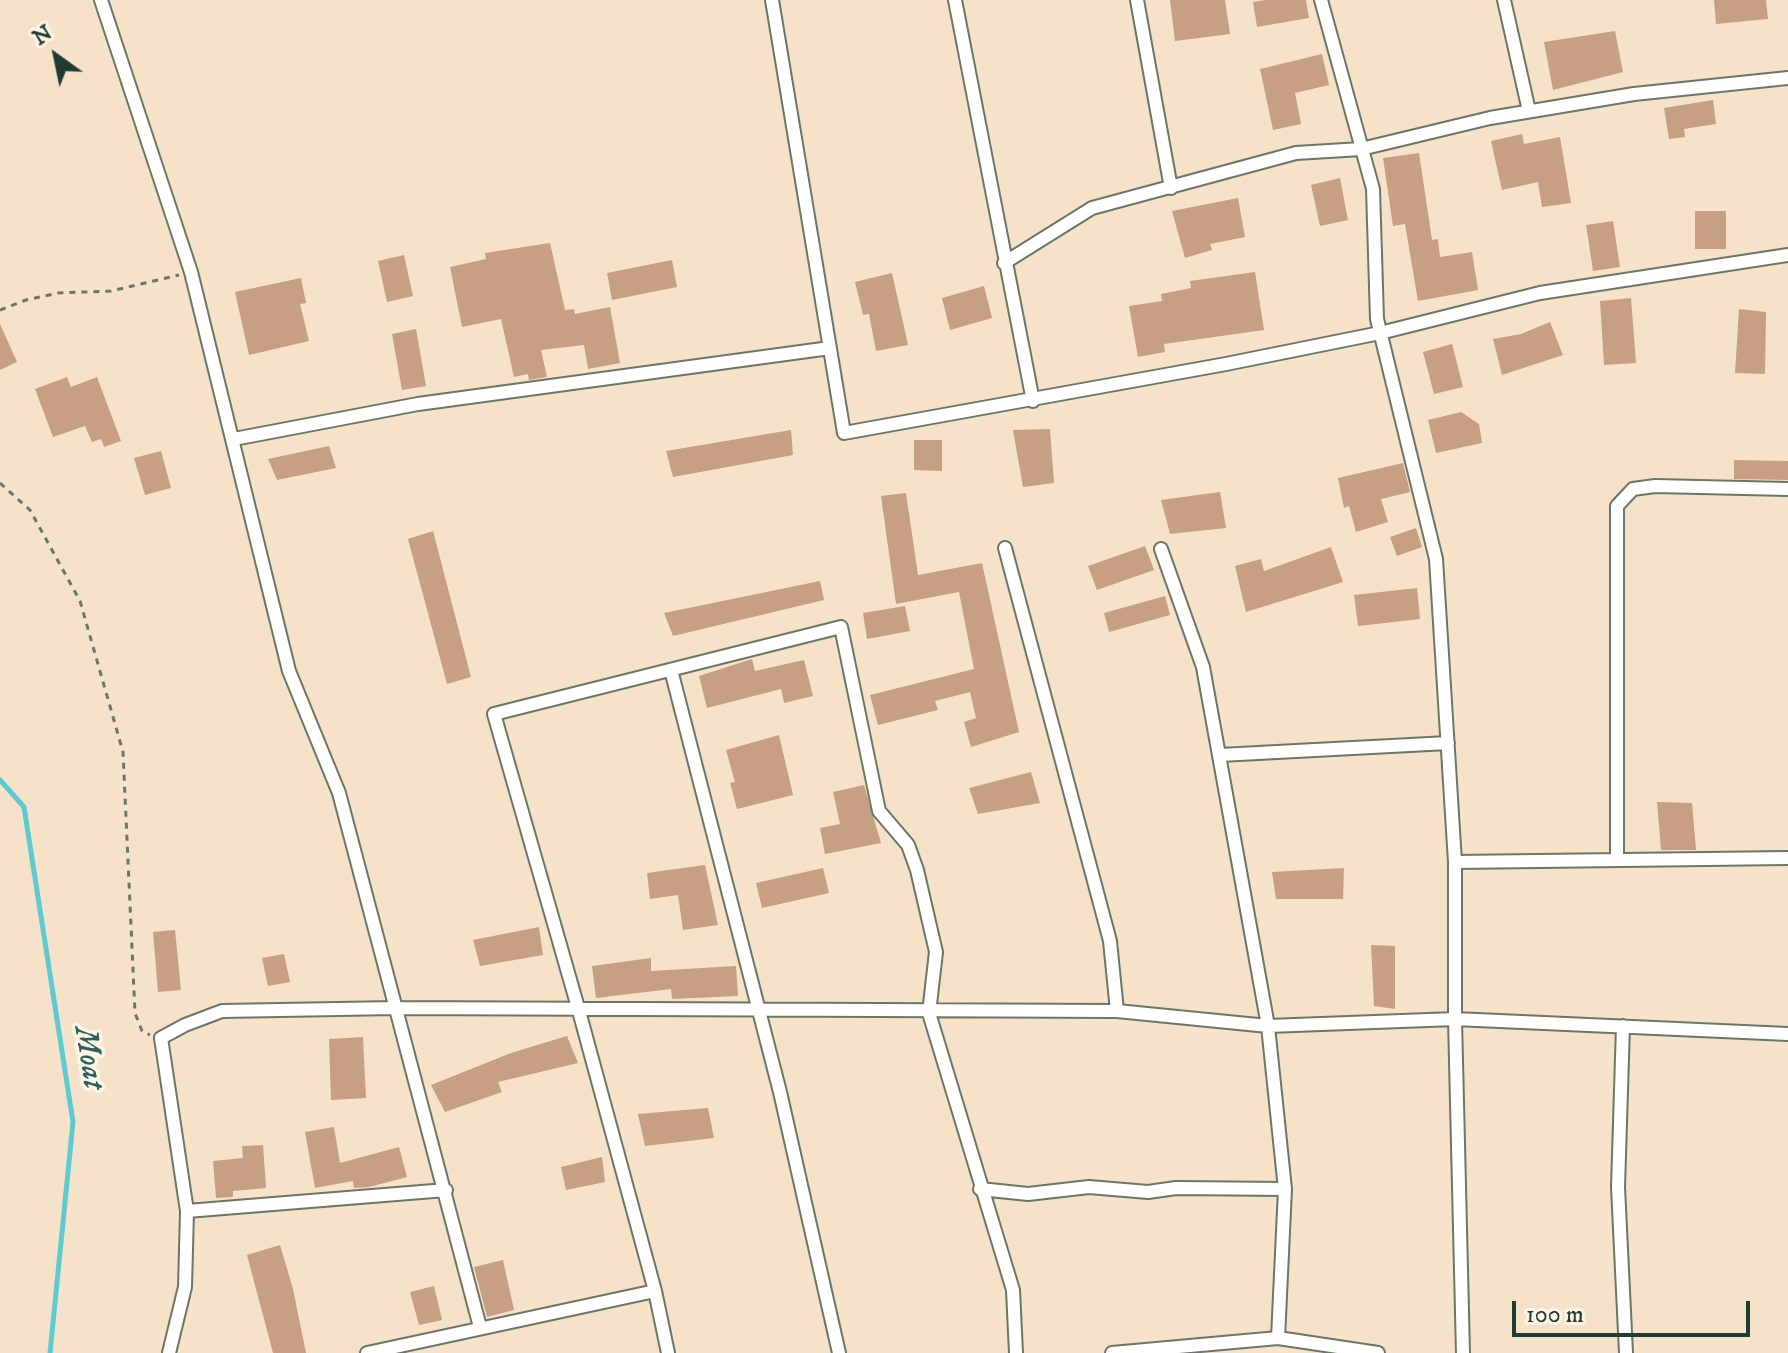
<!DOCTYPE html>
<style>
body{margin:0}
#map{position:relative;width:1788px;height:1353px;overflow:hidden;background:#f6e2c8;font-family:"IM FELL DW Pica",serif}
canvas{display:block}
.north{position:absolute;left:16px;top:16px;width:80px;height:80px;-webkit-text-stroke:6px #fcf5e5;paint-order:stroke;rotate:327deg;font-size:22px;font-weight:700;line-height:32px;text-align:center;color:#1f3d34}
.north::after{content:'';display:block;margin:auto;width:28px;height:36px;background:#1f3d34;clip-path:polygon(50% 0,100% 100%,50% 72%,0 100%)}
.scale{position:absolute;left:1512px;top:1301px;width:238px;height:36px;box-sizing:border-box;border:4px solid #1f3d34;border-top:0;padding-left:10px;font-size:24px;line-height:28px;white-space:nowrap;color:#1f3d34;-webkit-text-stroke:6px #fcf5e5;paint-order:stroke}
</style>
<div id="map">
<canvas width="1788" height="1353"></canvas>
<div class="north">N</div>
<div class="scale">100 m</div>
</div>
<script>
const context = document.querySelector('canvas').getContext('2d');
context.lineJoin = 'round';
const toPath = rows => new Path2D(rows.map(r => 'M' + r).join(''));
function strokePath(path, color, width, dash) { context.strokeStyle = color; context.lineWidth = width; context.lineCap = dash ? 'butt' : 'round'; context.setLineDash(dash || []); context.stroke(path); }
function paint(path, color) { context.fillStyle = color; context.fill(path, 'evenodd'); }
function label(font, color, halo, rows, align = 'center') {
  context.font = font + ' "IM FELL DW Pica",serif'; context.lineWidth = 7; context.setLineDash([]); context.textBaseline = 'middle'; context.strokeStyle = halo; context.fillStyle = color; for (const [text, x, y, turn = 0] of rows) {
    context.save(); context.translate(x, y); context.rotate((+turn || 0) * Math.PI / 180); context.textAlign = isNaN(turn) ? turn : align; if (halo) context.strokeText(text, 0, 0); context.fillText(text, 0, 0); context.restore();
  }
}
const stream = toPath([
 [0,780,24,807,73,1122,50,1353]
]);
const building = toPath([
 [1170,0,1225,0,1230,34,1175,41],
 [1266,0,1306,0,1309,18,1257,27,1253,2],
 [1714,0,1766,0,1768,19,1716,24],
 [1615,31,1623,72,1553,90,1544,42],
 [1322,54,1329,85,1295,93,1301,124,1273,130,1260,69],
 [1713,100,1716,124,1684,129,1685,137,1669,139,1664,108],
 [1522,134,1524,144,1560,137,1571,203,1542,207,1538,182,1502,190,1491,141],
 [1419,153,1432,240,1438,239,1440,257,1472,252,1478,290,1418,301,1405,224,1393,226,1383,158],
 [1340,178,1348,220,1320,226,1311,185],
 [1238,198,1245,237,1210,244,1212,250,1185,258,1172,211],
 [1695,211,1726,211,1726,249,1695,249],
 [1613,221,1620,267,1593,271,1586,225],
 [550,243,565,310,574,309,575,314,610,307,620,363,588,369,584,345,541,350,547,377,529,380,528,374,514,377,501,319,462,327,450,267,486,259,485,253],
 [404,255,413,296,387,302,378,261],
 [672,260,677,287,612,300,607,273],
 [1255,272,1264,330,1164,344,1165,352,1138,357,1129,306,1162,301,1161,294,1191,288,1190,281],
 [892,273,908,345,876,351,869,314,863,315,855,282],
 [301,278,306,303,300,304,309,341,249,355,235,292],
 [984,286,992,318,950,330,942,298],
 [1631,298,1636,363,1604,365,1600,301],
 [1739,309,1766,312,1765,374,1735,373],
 [1550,322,1563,355,1502,375,1493,339,1521,334],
 [0,324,17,362,0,370],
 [416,329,426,386,402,390,392,334],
 [1452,344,1463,387,1434,394,1423,352],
 [67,377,71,387,97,377,121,441,104,447,101,439,92,442,85,426,53,437,35,389],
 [1461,412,1479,424,1482,443,1436,453,1428,420],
 [1050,429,1054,483,1023,487,1013,430],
 [791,430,793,455,673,477,666,451],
 [914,440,942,440,942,471,914,470],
 [329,446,336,468,277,480,268,459],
 [161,451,171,488,145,495,134,458],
 [1734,460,1788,461,1788,480,1734,479],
 [1403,463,1410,492,1381,499,1388,522,1356,532,1349,506,1344,508,1338,478],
 [1220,492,1226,528,1170,534,1161,500],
 [906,493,918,575,982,563,1019,732,971,747,964,722,976,718,970,692,935,701,938,710,878,725,870,695,974,669,959,592,896,604,881,496],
 [1416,528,1422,547,1397,556,1390,537],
 [433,531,471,677,447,684,408,539],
 [1145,546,1154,570,1097,590,1088,566],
 [1331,547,1343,582,1246,612,1235,566,1261,559,1264,571],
 [820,581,824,600,673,636,664,613],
 [1417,588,1420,619,1358,626,1354,595],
 [1165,596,1170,615,1109,632,1104,613],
 [905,606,910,631,867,639,863,613],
 [752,659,755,671,804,660,813,696,784,703,781,689,707,708,699,676],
 [779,735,793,795,737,809,730,783,735,782,726,750],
 [1031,772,1040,803,978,814,969,788],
 [864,785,881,843,825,854,820,828,840,824,833,792],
 [1657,802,1692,803,1696,850,1661,850],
 [705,865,718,925,683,930,678,895,650,899,647,873],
 [823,868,829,893,762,908,756,883],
 [1344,868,1343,899,1276,899,1272,872],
 [539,927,543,955,480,966,473,940],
 [175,930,181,990,158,992,153,932],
 [1371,945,1395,946,1395,1009,1374,1006],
 [284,954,290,982,268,986,262,958],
 [651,958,651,971,736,966,738,996,672,999,671,989,596,998,592,966],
 [567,1036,578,1063,498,1082,502,1092,445,1112,431,1085,511,1053],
 [363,1037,366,1098,331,1100,329,1039],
 [708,1108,714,1138,645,1146,638,1114],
 [334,1127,340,1163,399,1147,407,1177,369,1187,354,1188,353,1181,315,1188,305,1132],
 [263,1145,266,1188,233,1191,233,1197,216,1198,213,1161,243,1158,242,1146],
 [602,1157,605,1182,566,1190,561,1167],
 [280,1245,293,1289,306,1353,273,1353,247,1255],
 [503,1260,514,1310,487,1317,474,1267],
 [434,1286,442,1320,419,1325,410,1292]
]);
const path = toPath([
 [0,310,26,300,58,293,111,291,179,275],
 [0,483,30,510,80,601,123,752,135,1013,142,1031,150,1035]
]);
const street = toPath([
 [101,0,191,272,289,671,339,793,480,1327],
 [772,0,844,433,1226,364,1380,333,1540,293,1788,255],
 [955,0,1033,401],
 [1137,0,1171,188],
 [1321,0,1373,189,1377,319,1436,559,1455,862,1455,1019,1463,1353],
 [1504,0,1529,111],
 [1004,263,1092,208,1296,153,1361,149,1490,118,1634,94,1788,78],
 [234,439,418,404,830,348],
 [1005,548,1110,941,1117,1011],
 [1161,549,1203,667,1268,1026,1285,1189,1278,1338],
 [671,670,780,1092,839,1353],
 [1220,755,1448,743],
 [1617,860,1617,506,1633,489,1655,486,1788,489],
 [1455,862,1788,858],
 [1623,1026,1618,1187,1626,1353],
 [980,1189,1028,1194,1089,1187,1148,1192,1176,1188,1285,1189],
 [187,1211,446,1190],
 [169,1353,185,1287,187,1211,161,1038,185,1025,222,1011,396,1008,1117,1011,1268,1026,1455,1019,1788,1034],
 [367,1353,655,1291],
 [668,1353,655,1291,579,1011,494,714,841,627,879,811,908,845,917,870,936,952,929,1013,1013,1290,1016,1353],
 [1112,1353,1278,1338,1378,1353]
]);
const waterNames = [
 ["Moat",87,1058,81]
];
strokePath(stream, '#5dcad1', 5);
paint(building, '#c79f83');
strokePath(street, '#6a7768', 16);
strokePath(path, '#6a7768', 3, [6, 6]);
strokePath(street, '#fff', 12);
label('italic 32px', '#2e605b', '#fcf5e5', waterNames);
</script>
